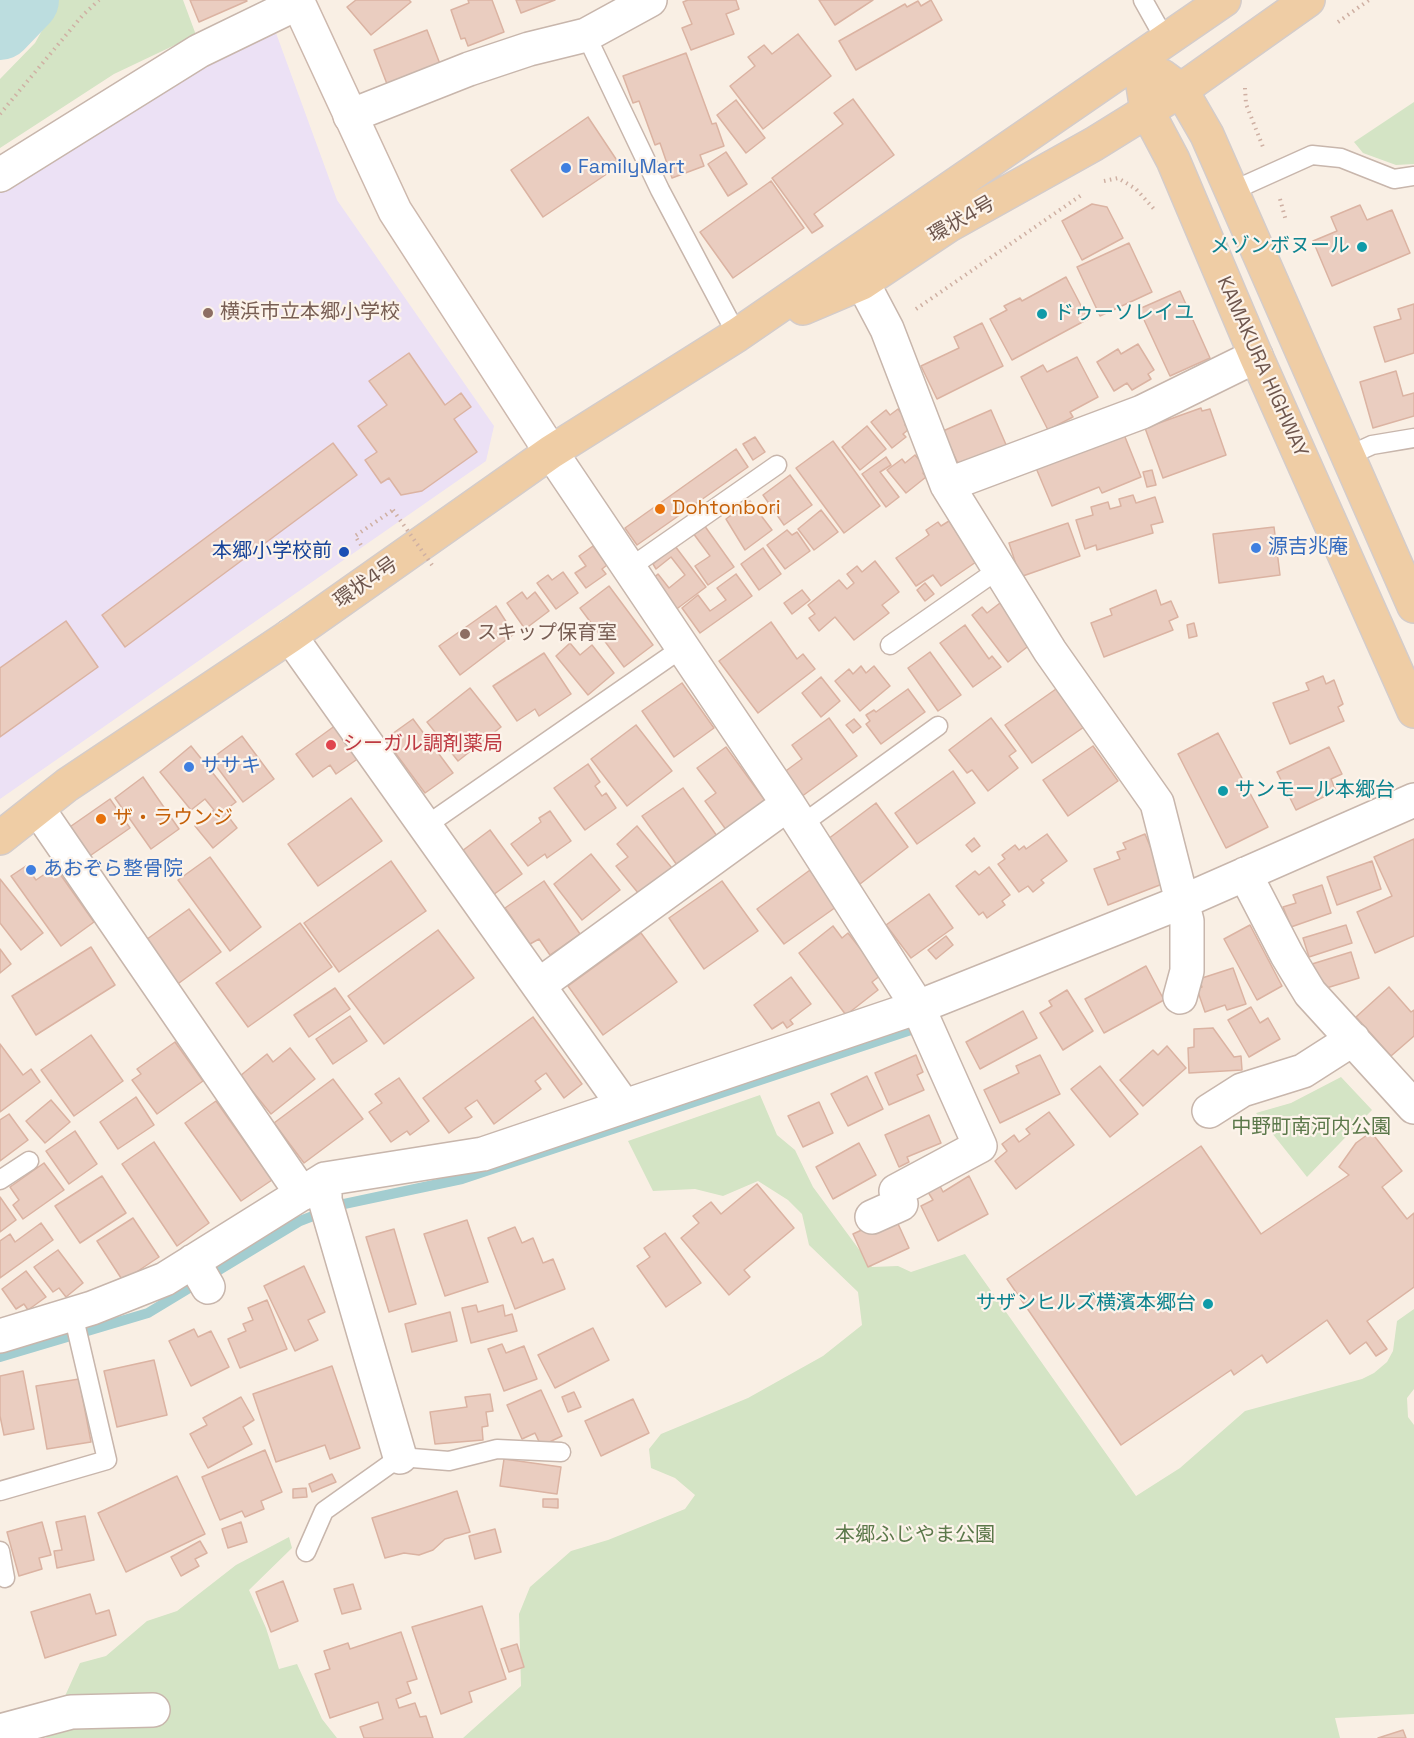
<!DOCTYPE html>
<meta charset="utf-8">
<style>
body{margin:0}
canvas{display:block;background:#f9efe4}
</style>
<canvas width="1414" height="1738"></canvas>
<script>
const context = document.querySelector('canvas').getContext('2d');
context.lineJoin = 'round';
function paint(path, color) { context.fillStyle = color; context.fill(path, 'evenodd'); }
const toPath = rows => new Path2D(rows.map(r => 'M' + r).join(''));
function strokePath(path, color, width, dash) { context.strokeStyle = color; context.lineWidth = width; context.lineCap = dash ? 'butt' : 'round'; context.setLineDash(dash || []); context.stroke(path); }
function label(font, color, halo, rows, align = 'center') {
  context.font = font + ' "Space Grotesk","Noto Sans JP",sans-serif'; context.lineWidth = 4.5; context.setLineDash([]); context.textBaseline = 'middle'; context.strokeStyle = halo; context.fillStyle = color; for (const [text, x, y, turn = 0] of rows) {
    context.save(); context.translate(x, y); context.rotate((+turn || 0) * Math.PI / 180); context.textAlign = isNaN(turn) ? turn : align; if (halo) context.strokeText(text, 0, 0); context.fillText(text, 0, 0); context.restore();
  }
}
const education = toPath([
 [272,22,337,200,494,426,486,461,0,799,0,191]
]);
const green = toPath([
 [59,0,183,0,196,35,114,74,0,148,0,79,35,43],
 [1414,102,1414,164,1396,165,1363,153,1354,142],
 [1341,1077,1372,1110,1307,1177,1256,1113,1291,1103],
 [760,1095,777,1135,795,1150,813,1187,872,1267,898,1266,911,1272,965,1254,1136,1496,1180,1468,1245,1411,1362,1379,1374,1373,1387,1362,1393,1351,1397,1321,1414,1309,1414,1389,1407,1398,1408,1417,1414,1425,1414,1714,1335,1718,1340,1738,463,1738,521,1686,519,1614,530,1587,571,1551,608,1540,685,1509,695,1495,675,1478,651,1468,649,1449,661,1434,748,1398,823,1356,862,1325,858,1292,809,1245,802,1214,788,1200,758,1181,723,1196,695,1189,653,1191,628,1141],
 [289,1537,292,1548,249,1590,266,1628,279,1669,297,1664,322,1719,337,1738,46,1738,80,1663,106,1656,147,1621,177,1611,236,1565]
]);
const stream = toPath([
 [0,1357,148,1313,300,1221,344,1204,462,1179,911,1030]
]);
const river = toPath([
 [0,27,26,0]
]);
const building = toPath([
 [190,0,246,0,247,1,199,22,190,0],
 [356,0,409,0,411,2,371,35,347,7,356,0],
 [468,0,492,0,504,32,468,46,465,38,461,39,451,10,469,3,468,0],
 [516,0,555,0,521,13,516,0],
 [688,0,736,0,739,9,726,14,734,34,691,50,682,28,692,24,683,2,688,0],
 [819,0,873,0,835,25,819,0],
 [931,0,942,20,856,70,839,41,905,4,907,7,918,1,921,6,931,0],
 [427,30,440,64,387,84,374,50,427,30],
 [798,34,831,76,763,129,730,86,755,66,748,57,764,45,772,54,798,34],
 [686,53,712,124,716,123,724,146,700,155,704,166,672,178,660,143,655,145,639,101,633,103,623,76,686,53],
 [853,99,894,155,814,214,823,226,812,233,772,178,843,124,834,113,853,99],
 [736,100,765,138,746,153,717,115,736,100],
 [588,117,620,165,543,217,511,170,588,117],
 [726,152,747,184,728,196,708,164,726,152],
 [771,181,804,228,733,278,700,232,771,181],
 [1092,204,1107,207,1123,238,1082,260,1062,221,1092,204],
 [1360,205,1367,220,1392,210,1410,253,1332,286,1313,241,1337,231,1331,217,1360,205],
 [1129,243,1152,292,1100,316,1077,267,1129,243],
 [1066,277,1088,319,1012,360,990,319,1007,310,1004,306,1020,298,1022,301,1066,277],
 [1180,291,1210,358,1170,376,1139,309,1180,291],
 [1414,304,1414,353,1385,362,1374,327,1401,319,1398,309,1414,304],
 [982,323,1003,366,937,399,921,366,959,348,954,337,982,323],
 [1138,344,1154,370,1148,374,1151,379,1132,390,1127,383,1114,391,1097,362,1118,349,1121,354,1138,344],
 [409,353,445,405,461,393,471,407,454,419,477,452,422,491,401,495,389,478,381,483,365,460,377,452,358,426,387,405,369,381,409,353],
 [1077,357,1098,397,1070,412,1073,417,1048,430,1021,377,1043,365,1047,372,1077,357],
 [1396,371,1403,396,1414,393,1414,416,1373,428,1360,382,1396,371],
 [1201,408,1202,411,1210,409,1226,455,1163,478,1145,428,1201,408],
 [898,409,908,422,905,425,909,429,903,434,906,437,892,448,871,422,886,410,890,415,898,409],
 [991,410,1007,447,960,468,943,431,991,410],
 [867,426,886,449,860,470,842,447,867,426],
 [1123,432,1141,477,1102,493,1099,487,1052,506,1036,468,1123,432],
 [755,437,765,452,753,460,743,444,755,437],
 [833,441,880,506,844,533,796,468,833,441],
 [333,443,357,475,125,647,102,615,333,443],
 [736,449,748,467,637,545,625,528,736,449],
 [915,455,927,469,923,473,926,477,906,493,887,470,902,459,905,463,915,455],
 [886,457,891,465,880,472,899,497,886,507,862,474,886,457],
 [1152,470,1156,485,1147,487,1143,472,1152,470],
 [790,475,812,505,784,525,763,495,790,475],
 [1133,495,1136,503,1155,497,1163,522,1151,525,1153,533,1097,550,1096,545,1085,549,1076,520,1093,515,1091,507,1108,502,1110,509,1121,506,1119,499,1133,495],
 [750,501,772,530,745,550,726,519,750,501],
 [821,510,838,532,814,550,798,529,821,510],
 [949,521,976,562,941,586,933,575,916,586,896,558,929,535,926,530,938,522,941,526,949,521],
 [1068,523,1080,556,1020,577,1009,543,1068,523],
 [704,525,734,567,708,585,695,566,710,556,693,533,704,525],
 [1274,527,1280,575,1219,583,1213,534,1274,527],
 [787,530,792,535,797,532,810,551,785,569,767,545,787,530],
 [593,546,607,565,602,569,606,574,586,588,575,573,586,566,579,556,593,546],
 [675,546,706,587,674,611,650,581,658,574,669,588,685,575,671,557,656,569,653,564,675,546],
 [763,548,781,574,759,590,741,564,763,548],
 [875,561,899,592,882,605,889,613,854,640,835,617,819,631,809,618,815,614,808,605,839,580,847,589,854,583,847,574,857,566,862,572,875,561],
 [563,572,578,593,556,609,537,583,548,575,552,580,563,572],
 [736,574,752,596,700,633,682,608,698,595,710,611,726,600,717,588,736,574],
 [925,583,934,594,925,601,917,590,925,583],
 [609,586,653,645,624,667,580,608,609,586],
 [802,590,810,600,792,614,784,603,802,590],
 [1156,590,1161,605,1171,601,1178,617,1169,621,1173,630,1104,657,1091,623,1112,615,1110,609,1156,590],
 [522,592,527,599,535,592,549,611,525,629,507,603,522,592],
 [1000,603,1031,644,1008,662,972,615,982,607,987,613,1000,603],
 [496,606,514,634,460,675,439,646,496,606],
 [66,621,98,667,0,737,0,668,66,621],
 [771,622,797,659,803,654,815,669,758,713,719,661,771,622],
 [1194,623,1197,636,1189,638,1187,625,1194,623],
 [965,625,989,659,992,656,1001,667,973,687,940,643,965,625],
 [570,643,580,655,592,645,614,673,588,695,556,656,570,643],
 [930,652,961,695,938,711,908,668,930,652],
 [544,653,571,694,539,716,535,709,517,721,493,686,544,653],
 [861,666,866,673,874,666,890,686,860,711,835,681,849,669,853,674,861,666],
 [1323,676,1326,684,1334,680,1343,704,1338,707,1344,721,1290,744,1273,703,1309,690,1306,683,1323,676],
 [821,677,840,701,821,717,802,693,821,677],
 [682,683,714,728,674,757,642,711,682,683],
 [470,688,501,727,458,761,427,722,470,688],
 [908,689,925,712,881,744,866,724,870,721,866,715,874,710,876,712,908,689],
 [1056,689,1084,727,1032,763,1005,725,1056,689],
 [829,718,857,756,801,797,783,773,802,759,792,745,829,718],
 [991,718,1016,751,1009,756,1018,768,988,791,972,770,967,773,949,750,991,718],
 [413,719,453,773,425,793,385,739,413,719],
 [854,719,861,727,853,733,846,725,854,719],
 [336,725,359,758,336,774,330,765,313,777,296,754,336,725],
 [636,725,672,771,627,806,591,759,636,725],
 [1218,733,1268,827,1226,848,1178,754,1218,733],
 [242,736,274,779,243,802,211,759,242,736],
 [191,746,236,802,224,811,237,828,213,848,195,826,214,810,205,799,191,810,160,772,191,746],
 [1093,746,1118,781,1068,816,1043,780,1093,746],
 [726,747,766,802,727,831,705,801,716,793,697,768,726,747],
 [1329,747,1342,774,1331,779,1336,791,1296,810,1277,772,1329,747],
 [588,764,600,782,595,786,602,796,606,793,616,808,585,830,554,788,588,764],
 [953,771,975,803,917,844,895,813,953,771],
 [143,777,179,829,151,849,115,798,143,777],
 [683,788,717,836,677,865,642,816,683,788],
 [351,798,382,841,318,886,288,844,351,798],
 [110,799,130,828,84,860,64,831,110,799],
 [876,803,908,847,860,884,828,839,876,803],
 [550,811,571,841,547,858,545,854,528,866,511,844,541,822,539,818,550,811],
 [637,826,672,868,639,894,616,866,628,857,617,844,637,826],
 [490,830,522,874,493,895,462,851,490,830],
 [1047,834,1067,861,1041,880,1044,883,1033,892,1028,886,1019,892,998,864,1005,859,1002,855,1015,845,1019,850,1024,846,1026,849,1047,834],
 [1145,834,1165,883,1108,905,1094,869,1120,859,1117,852,1126,849,1123,843,1145,834],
 [974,838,980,846,972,852,966,845,974,838],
 [1414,839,1414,936,1375,953,1357,912,1392,896,1374,857,1414,839],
 [591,854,620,890,582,920,554,884,591,854],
 [210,857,261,927,230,951,178,880,210,857],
 [391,861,426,911,339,972,304,923,391,861],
 [1372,861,1381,889,1337,905,1327,877,1372,861],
 [26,866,36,880,55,867,94,922,61,946,11,876,26,866],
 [989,867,1010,895,1002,901,1005,905,987,918,983,912,979,915,956,886,975,871,979,875,989,867],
 [810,870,836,907,784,944,757,909,810,870],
 [0,879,43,933,21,950,0,923,0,879],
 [544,881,580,934,550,955,539,939,530,944,505,908,544,881],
 [722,881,758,931,704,969,669,918,722,881],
 [1322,885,1331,913,1291,927,1283,907,1296,903,1293,895,1322,885],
 [929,894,953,928,911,958,886,925,929,894],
 [189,909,221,952,175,986,143,942,189,909],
 [300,923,332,967,248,1027,216,983,300,923],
 [1250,925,1282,986,1257,1000,1224,939,1250,925],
 [1346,925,1352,943,1309,957,1303,938,1346,925],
 [833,926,842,938,848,933,881,975,872,982,878,990,846,1015,799,953,833,926],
 [438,930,474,978,384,1044,348,996,438,930],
 [641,933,677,982,603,1035,568,986,641,933],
 [946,936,953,945,936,959,928,950,946,936],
 [91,947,115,985,36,1035,12,996,91,947],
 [0,949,11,964,0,973,0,949],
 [1351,952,1359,978,1320,990,1312,964,1351,952],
 [1146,966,1164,1000,1104,1033,1085,999,1146,966],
 [1233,968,1246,1004,1227,1010,1225,1005,1205,1012,1197,989,1202,987,1199,979,1233,968],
 [791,977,811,1004,790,1020,793,1024,787,1028,783,1022,772,1029,754,1005,791,977],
 [1389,987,1411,1012,1414,1010,1414,1036,1391,1056,1356,1017,1389,987],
 [335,988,350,1009,309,1037,294,1015,335,988],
 [1067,990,1093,1031,1063,1050,1040,1013,1052,1006,1049,1001,1067,990],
 [1251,1007,1260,1023,1268,1018,1280,1039,1249,1057,1228,1020,1251,1007],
 [1023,1011,1037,1038,980,1069,966,1042,1023,1011],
 [350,1016,367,1041,333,1064,316,1039,350,1016],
 [533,1017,582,1084,564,1098,546,1073,535,1081,541,1089,494,1124,477,1100,465,1108,472,1117,449,1133,423,1098,533,1017],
 [1213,1028,1234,1057,1241,1056,1242,1070,1189,1073,1188,1048,1194,1047,1194,1029,1213,1028],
 [91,1035,123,1081,74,1116,41,1070,91,1035],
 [175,1042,203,1081,157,1114,132,1080,141,1074,137,1069,175,1042],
 [0,1044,23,1075,31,1069,40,1082,0,1112,0,1044],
 [1167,1046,1186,1068,1143,1106,1120,1080,1153,1050,1158,1055,1167,1046],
 [290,1048,315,1079,271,1114,240,1076,267,1054,273,1062,290,1048],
 [916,1055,923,1072,917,1075,924,1090,889,1105,875,1073,916,1055],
 [1040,1055,1060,1094,1000,1123,984,1090,1019,1073,1016,1066,1040,1055],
 [1100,1066,1138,1114,1110,1137,1071,1089,1100,1066],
 [867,1076,883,1109,848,1126,831,1094,867,1076],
 [399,1078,429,1121,410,1135,407,1131,391,1142,369,1112,382,1103,375,1094,399,1078],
 [333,1079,363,1119,304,1163,274,1123,333,1079],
 [136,1097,154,1125,118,1149,100,1122,136,1097],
 [51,1100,70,1122,45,1143,26,1121,51,1100],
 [216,1101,272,1180,241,1201,185,1123,216,1101],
 [819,1102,833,1133,803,1147,788,1116,819,1102],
 [1049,1112,1074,1145,1016,1189,995,1161,1007,1151,1002,1144,1014,1135,1019,1142,1030,1134,1026,1129,1049,1112],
 [9,1114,28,1140,0,1161,0,1120,9,1114],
 [929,1115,941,1143,907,1157,909,1162,899,1167,885,1135,929,1115],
 [75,1131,97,1164,69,1184,46,1151,75,1131],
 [1371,1132,1402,1171,1382,1187,1407,1219,1414,1213,1414,1287,1367,1321,1387,1349,1376,1356,1366,1342,1350,1354,1327,1320,1267,1363,1262,1355,1234,1375,1231,1370,1121,1445,1007,1279,1201,1146,1261,1234,1349,1175,1339,1167,1356,1143,1371,1132],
 [154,1142,209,1223,177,1246,122,1164,154,1142],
 [859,1143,876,1175,833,1199,816,1167,859,1143],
 [44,1163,64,1190,23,1219,13,1205,19,1200,10,1187,44,1163],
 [102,1176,126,1213,80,1243,55,1206,102,1176],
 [969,1176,988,1214,938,1241,921,1206,933,1200,928,1192,940,1186,943,1192,969,1176],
 [757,1184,794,1228,744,1270,750,1277,729,1295,681,1238,699,1223,693,1216,711,1202,721,1214,757,1184],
 [0,1197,16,1220,0,1232,0,1197],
 [894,1215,909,1248,868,1267,853,1234,894,1215],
 [133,1218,159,1257,123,1281,97,1241,133,1218],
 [467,1220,488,1282,445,1296,424,1234,467,1220],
 [41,1223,53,1240,0,1278,0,1241,10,1234,15,1242,41,1223],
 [515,1227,522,1243,533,1238,543,1263,553,1259,565,1289,515,1309,488,1238,515,1227],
 [394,1229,416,1304,389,1312,366,1237,394,1229],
 [665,1233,701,1283,666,1307,637,1266,650,1257,644,1248,665,1233],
 [58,1250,83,1283,66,1297,59,1288,53,1292,34,1267,58,1250],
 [304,1266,325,1312,308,1320,318,1340,295,1351,264,1286,304,1266],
 [26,1271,46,1297,28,1310,24,1304,16,1309,2,1289,26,1271],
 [267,1300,287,1349,240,1368,228,1339,246,1331,243,1324,253,1320,248,1308,267,1300],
 [476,1305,478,1312,503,1305,505,1316,512,1314,517,1331,471,1343,462,1308,476,1305],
 [450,1312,457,1341,412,1352,405,1324,450,1312],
 [593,1328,609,1360,555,1388,538,1355,593,1328],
 [194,1329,198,1337,211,1331,229,1367,191,1386,169,1341,194,1329],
 [502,1344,506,1353,524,1346,537,1379,504,1391,488,1349,502,1344],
 [154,1360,167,1415,117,1427,104,1371,154,1360],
 [332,1366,360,1448,330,1459,325,1445,276,1462,253,1394,332,1366],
 [23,1371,34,1429,4,1435,0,1416,0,1376,23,1371],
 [79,1379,91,1442,47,1449,36,1386,79,1379],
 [541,1390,562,1436,541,1446,535,1433,522,1439,507,1405,541,1390],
 [574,1392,581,1407,568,1412,562,1397,574,1392],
 [490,1394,493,1411,486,1412,488,1426,482,1427,483,1440,435,1444,430,1412,467,1407,465,1397,490,1394],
 [241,1397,254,1420,243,1427,252,1444,208,1468,190,1434,207,1425,203,1418,241,1397],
 [633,1399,649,1433,601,1456,585,1421,633,1399],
 [265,1450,282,1492,261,1501,264,1509,245,1517,242,1511,220,1520,202,1477,265,1450],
 [504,1459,561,1467,557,1494,500,1486,504,1459],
 [332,1474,336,1482,312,1492,309,1484,332,1474],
 [177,1476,205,1534,126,1572,98,1513,177,1476],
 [306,1488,307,1497,293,1498,293,1489,306,1488],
 [457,1491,470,1532,445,1539,433,1550,419,1555,404,1553,385,1558,372,1518,457,1491],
 [543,1499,558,1499,558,1508,543,1507,543,1499],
 [85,1516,94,1560,57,1568,54,1551,62,1550,56,1522,85,1516],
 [42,1522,51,1555,39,1558,42,1569,19,1576,7,1532,42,1522],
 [241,1522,247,1542,228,1548,222,1529,241,1522],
 [495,1529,501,1552,475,1559,469,1536,495,1529],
 [200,1541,207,1553,195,1559,199,1566,181,1576,171,1557,200,1541],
 [283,1581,298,1621,271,1632,256,1592,283,1581],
 [353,1584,361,1609,342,1614,334,1589,353,1584],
 [90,1594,96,1614,109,1610,116,1635,45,1658,31,1612,90,1594],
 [482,1606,506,1679,469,1692,472,1702,441,1714,412,1627,482,1606],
 [401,1632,417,1679,407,1682,411,1693,396,1699,399,1708,415,1703,420,1717,426,1716,433,1738,364,1738,360,1727,383,1719,378,1702,330,1718,315,1674,330,1669,324,1651,348,1643,350,1649,401,1632],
 [517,1644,524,1667,509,1672,501,1649,517,1644],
 [1403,1730,1406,1738,1378,1738,1403,1730]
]);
const path = toPath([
 [1338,22,1369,0],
 [1245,88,1246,104,1263,147],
 [0,114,82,16,99,0],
 [1104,181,1118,178,1136,189,1154,209],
 [1280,199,1286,221],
 [916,309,1083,194],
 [361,545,355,536,393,510]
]);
const lane = toPath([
 [1143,0,1166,41],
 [586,35,660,190,737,335],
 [1232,191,1312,155,1341,158,1394,179,1414,176],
 [1348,456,1372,445,1414,438],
 [628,569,777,465],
 [890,645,999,569],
 [801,825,938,726],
 [424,827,682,648],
 [0,1180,29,1161],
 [0,1491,107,1460,73,1314],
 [0,1551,5,1578],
 [306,1552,324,1511,400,1457,449,1461,497,1449,561,1452]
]);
const street = toPath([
 [350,116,469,69,529,49,586,35,650,0],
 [0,175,199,51,298,3],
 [850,259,887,329,947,485,1050,651,1157,803,1187,921,1187,971,1180,997],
 [551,452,788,804,918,1007,980,1146,896,1191,901,1204,872,1217],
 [947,485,1142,412,1256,356],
 [290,636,624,1106],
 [38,809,302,1194],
 [1245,874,1287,955,1310,993,1414,1107],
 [539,985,788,804],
 [1209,1111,1242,1090,1303,1071,1353,1039],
 [325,1179,325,1200,400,1457],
 [193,1261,208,1287],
 [0,1336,92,1308,165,1279,325,1179,483,1154,918,1007,1184,901,1414,800],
 [0,1731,71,1712,153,1710]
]);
const secondary = toPath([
 [297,0,395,211,551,452]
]);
const primary = toPath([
 [1139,59,1147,111,1173,160,1256,356,1414,711],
 [1162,76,1181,90,1207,135,1414,606],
 [803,308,862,283,949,225,1094,144,1181,90,1308,0],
 [0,838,67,785,290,636,551,452,737,335,1224,0]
]);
const pathBridge = toPath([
 [393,510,432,565]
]);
const markers = [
 [566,168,6,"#3f7fe0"],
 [1362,247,6,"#0f9aa8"],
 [208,313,6,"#8d6e63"],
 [1042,314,6,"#0f9aa8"],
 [660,509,6,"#e8710a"],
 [1256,548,6,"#3f7fe0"],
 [344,552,6,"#1a4fb4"],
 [465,634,6,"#8d6e63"],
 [331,745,6,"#e0444e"],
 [189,767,6,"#3f7fe0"],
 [1223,791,6,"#0f9aa8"],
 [101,819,6,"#e8710a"],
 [31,870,6,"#3f7fe0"],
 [1208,1304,6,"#0f9aa8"]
];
const shopNames = [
 ["FamilyMart",578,168],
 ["源吉兆庵",1268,548],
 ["ササキ",201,767],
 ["あおぞら整骨院",43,870]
];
const streetNames = [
 ["環状4号",962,220,-30],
 ["KAMAKURA HIGHWAY",1262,367,66],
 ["環状4号",366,583,-35]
];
const cultureNames = [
 ["メゾンボヌール",1350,247],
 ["ドゥーソレイユ",1054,314,"left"],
 ["サンモール本郷台",1235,791,"left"],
 ["サザンヒルズ横濱本郷台",1196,1304]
];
const educationNames = [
 ["横浜市立本郷小学校",220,313],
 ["スキップ保育室",477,634]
];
const foodNames = [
 ["Dohtonbori",672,509],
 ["ザ・ラウンジ",113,819]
];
const transitNames = [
 ["本郷小学校前",332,552]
];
const healthNames = [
 ["シーガル調剤薬局",343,745]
];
const parkNames = [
 ["中野町南河内公園",1311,1128],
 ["本郷ふじやま公園",915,1536]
];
paint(education, '#ece1f5');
paint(green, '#d4e4c5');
strokePath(stream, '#a3cdd0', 10);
strokePath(river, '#bcdddf', 66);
paint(building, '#eacdc0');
strokePath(building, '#dbb3a2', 1.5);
strokePath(lane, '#c8b6ac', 21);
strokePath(street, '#c8b6ac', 36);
strokePath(secondary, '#cdb8ad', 36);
strokePath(primary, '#d4ccca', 36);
strokePath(path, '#cfb0a3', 4, [1.5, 4.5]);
strokePath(lane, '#fff', 18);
strokePath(street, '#fff', 33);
strokePath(secondary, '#fff', 33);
strokePath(primary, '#efcda5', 33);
strokePath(pathBridge, '#cfb0a3', 4, [1.5, 4.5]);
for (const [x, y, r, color] of markers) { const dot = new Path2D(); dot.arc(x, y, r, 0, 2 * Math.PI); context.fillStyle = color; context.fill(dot); strokePath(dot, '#fcf3ea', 2); }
label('20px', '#366cbe', '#fcf3ea', shopNames, 'left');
label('20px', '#6e564d', '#fcf3ea', streetNames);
label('20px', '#0d838f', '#fcf3ea', cultureNames, 'right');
label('20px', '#785e54', '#fcf3ea', educationNames, 'left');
label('20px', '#c56008', '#fcf3ea', foodNames, 'left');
label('20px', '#164399', '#fcf3ea', transitNames, 'right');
label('20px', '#be3a42', '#fcf3ea', healthNames, 'left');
label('20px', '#5b784a', '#fcf3ea', parkNames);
</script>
